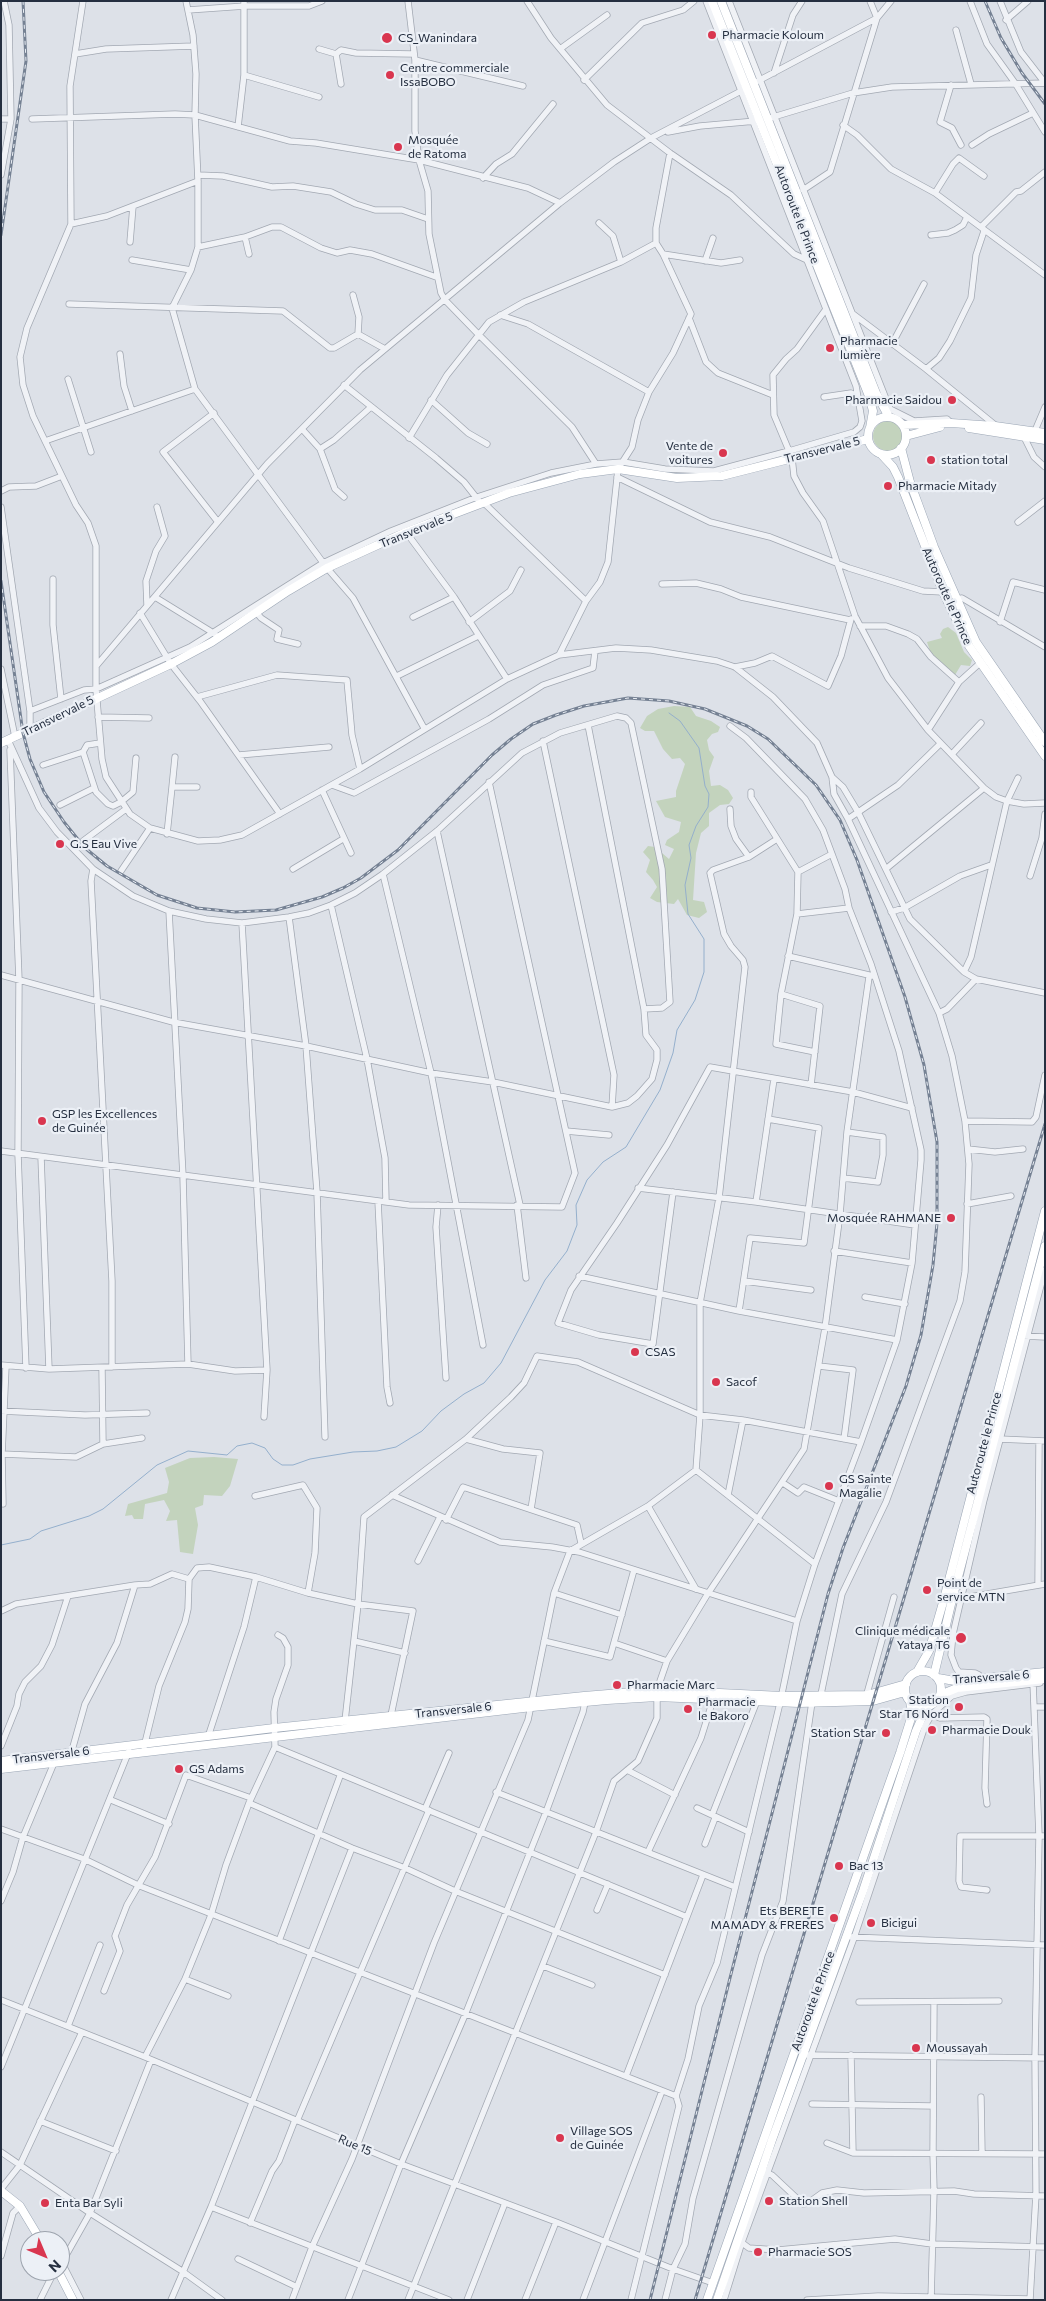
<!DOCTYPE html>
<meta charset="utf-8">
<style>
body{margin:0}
#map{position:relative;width:1046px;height:2301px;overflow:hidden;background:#dde1e8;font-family:Commissioner,sans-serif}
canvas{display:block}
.frame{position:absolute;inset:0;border:2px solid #252f40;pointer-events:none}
.north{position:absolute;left:20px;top:2231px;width:50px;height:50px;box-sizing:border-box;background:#ecf0f6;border:1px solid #9ca3ad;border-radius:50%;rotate:135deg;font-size:14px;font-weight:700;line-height:20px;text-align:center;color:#252f40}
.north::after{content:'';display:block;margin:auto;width:18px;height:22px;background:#d9364f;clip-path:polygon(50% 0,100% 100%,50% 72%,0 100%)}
</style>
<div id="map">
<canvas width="1046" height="2301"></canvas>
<div class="frame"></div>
<div class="north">N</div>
</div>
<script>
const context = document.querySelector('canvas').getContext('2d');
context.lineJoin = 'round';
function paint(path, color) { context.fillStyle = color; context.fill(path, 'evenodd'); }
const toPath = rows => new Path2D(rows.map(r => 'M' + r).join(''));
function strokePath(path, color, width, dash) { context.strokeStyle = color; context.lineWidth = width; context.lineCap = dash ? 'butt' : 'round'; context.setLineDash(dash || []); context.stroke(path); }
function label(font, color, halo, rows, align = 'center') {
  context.font = font + ' Commissioner,sans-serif'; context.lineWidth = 4.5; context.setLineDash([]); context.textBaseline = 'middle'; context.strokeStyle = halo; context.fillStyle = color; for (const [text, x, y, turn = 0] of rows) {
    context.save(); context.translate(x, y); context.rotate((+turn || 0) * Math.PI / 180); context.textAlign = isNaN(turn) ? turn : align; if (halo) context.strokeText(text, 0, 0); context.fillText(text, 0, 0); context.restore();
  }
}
const green = toPath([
 '873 436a15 15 0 1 1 30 0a15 15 0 1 1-30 0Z',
 [948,627,956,633,964,652,972,660,970,666,961,665,955,675,941,664,930,651,927,642,942,638,940,634,943,629],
 [674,706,690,707,696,716,711,721,720,727,718,732,712,734,707,740,709,750,714,757,709,771,711,786,720,785,728,790,733,798,729,804,720,805,709,813,709,826,701,833,696,853,693,900,704,902,707,912,699,918,687,915,678,899,674,904,657,902,650,898,657,887,653,880,646,872,650,860,643,852,648,846,655,847,669,859,674,849,665,845,667,840,679,832,681,822,665,817,656,801,676,797,676,791,685,764,680,758,672,759,663,749,654,731,645,731,640,728,647,716,658,709],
 [214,1457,238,1459,230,1486,222,1496,204,1495,203,1505,195,1508,198,1525,193,1554,180,1552,177,1520,166,1521,170,1511,164,1500,145,1504,143,1519,134,1519,132,1515,125,1516,128,1504,167,1493,169,1482,165,1468,190,1458]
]);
const stream = toPath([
 [1,1545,30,1539,41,1531,89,1516,103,1509,157,1465,188,1451,227,1455,237,1446,252,1443,265,1448,273,1459,282,1465,293,1465,310,1459,353,1452,377,1451,396,1447,422,1431,441,1411,464,1394,484,1383,501,1363,545,1280,567,1251,577,1225,576,1205,587,1180,603,1162,626,1147,660,1090,673,1053,677,1030,695,1000,704,972,704,939,688,914,685,885,691,858,689,845,696,826,708,807,709,794,705,786,699,748,680,721,669,713]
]);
const minor = toPath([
 [83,1,70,86,71,224,27,328,20,357,23,385,33,416,76,505,88,523,96,546,96,689,102,759,106,777,130,814,150,828,198,841,220,840,242,835,360,769,507,679,559,655,616,648,651,650,717,661,735,667,773,697,817,743,832,777,834,794,848,819,939,1013,952,1056,965,1121,969,1164,965,1272,960,1301,886,1502,842,1594,820,1699],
 [186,1,193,35,196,74,195,115,198,181,198,247,191,270,172,308,195,389,327,568,353,598,424,728],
 [408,1,415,60,415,131,419,160,428,191,429,234,441,293,445,300,479,335,572,427,596,464],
 [527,1,551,38,607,105,670,153,731,195,794,254,807,260],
 [729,1,890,409,914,421,947,419,951,423],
 [970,1,987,44,1015,83,1045,132],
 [1000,1,1021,52,1045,83],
 [188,10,245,6,309,6,322,1],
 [1006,20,1028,1],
 [956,30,971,84],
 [319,49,336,54,341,50,356,53,413,54],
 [560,49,607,15],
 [75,54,106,49,194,46],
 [336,54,341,84],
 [415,60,523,86],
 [774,73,793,15,802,1],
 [244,75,319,97],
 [584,80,642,23,683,10,694,1],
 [758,81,877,18,870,1],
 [951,85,940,122,952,128,961,145],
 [770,118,853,93,892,87,1045,83],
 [1,119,11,119],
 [32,119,175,114,195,115,290,141,316,143,419,160,528,188,560,203],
 [843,125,857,135,891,169,935,193,1045,275],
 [238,127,244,75,244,1],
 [668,132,700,126,756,121],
 [972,145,989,134,1033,113],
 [1,175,11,119,9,25,4,1],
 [198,175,223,176,272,187,293,186,331,192,356,204,375,210,402,210,428,219],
 [483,178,496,164,512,154,553,104],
 [803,190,830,172,877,18,891,1],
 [935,193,953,164,959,158,984,176],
 [599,223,613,236,621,262],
 [71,224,107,216,198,181],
 [981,227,1016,192,1021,191,1045,172],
 [931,235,948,233,955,230,963,225,967,217],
 [245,237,249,254],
 [130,242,133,206],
 [198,247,245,237,272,227,281,227,321,248,337,253,350,250,372,254,436,277],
 [663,254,721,263,740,260],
 [132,260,191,270],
 [705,261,713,238],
 [353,295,359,317,358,334,385,349],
 [69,304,283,311,330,348,334,348,358,334],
 [826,309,797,349,786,359,773,375,774,415,792,458,794,476,803,493,823,521,855,616,888,678,928,730,984,788,996,797,1007,801,1024,804,1045,803],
 [853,314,926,369,995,425],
 [500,315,528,324,649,392],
 [689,318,706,362,718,373,773,395],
 [892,344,924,284],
 [120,354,124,386,132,411],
 [926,369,939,358,950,341,971,298,976,255,984,231],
 [68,379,91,452],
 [344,385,436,458,464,482,479,501],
 [824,397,851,393,858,397],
 [431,400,468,433,487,444],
 [214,413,163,452,218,522],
 [302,429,320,449,334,440,371,407],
 [1034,433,1045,407],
 [1024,437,1034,457,1045,467],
 [409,438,447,375,489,322,524,302,621,262,656,243,656,228,670,153],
 [45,441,195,389],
 [320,449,335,489,344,497],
 [617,477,710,522,770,537,849,568,923,591,943,592],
 [1,491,9,487,36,486,62,476],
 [484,503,586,601],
 [1,507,30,711,30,728],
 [1018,522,1045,501],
 [406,532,454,597,507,679],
 [53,579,53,625,61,699],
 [662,584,696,583,721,589,741,597,850,620],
 [155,597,215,634],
 [958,599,962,598,1045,647],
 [147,605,146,581,156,551,165,536,157,507],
 [256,612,261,618,279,630,277,639,298,644],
 [140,613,171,664,200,701,280,814],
 [413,617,454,597],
 [469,622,510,591,521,570],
 [1000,622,1013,582,1045,590],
 [860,626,886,626,908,634,917,639,931,657,959,682],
 [559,655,586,601,600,582,608,562,618,469,632,447,638,420,649,392,673,353,691,314,663,254,656,243],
 [97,665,267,464,360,370,560,203,614,162,651,138,743,90],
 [735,667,755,663,772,656,828,686,841,656,851,619],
 [1,669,15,737],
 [397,676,478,636],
 [197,697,277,675,347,680,352,735,360,769],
 [30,711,84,690,96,689,190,647,323,563,391,531,477,497,551,473,596,464,623,462,665,469,714,471,789,451,854,432,860,427,862,421,856,386,706,1],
 [98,717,149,718],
 [928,730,959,682,980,663],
 [8,740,39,808,57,832,93,869,133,896,169,911,206,919,242,923,289,917,309,913,331,905,355,893,383,874,437,831,522,753,560,733,617,716,626,718,631,723,662,869,670,1002,662,1008,644,1009],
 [543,741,614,1075,612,1107],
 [100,743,87,745,83,752,96,792,108,804,113,806,121,802,133,792,136,758],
 [10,750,19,980,18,1154,26,1368],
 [953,753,981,723],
 [239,755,329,747],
 [43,765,83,752],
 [832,777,843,787,858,812,910,919,964,972,976,979,1045,993],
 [332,785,354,793,489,719,543,685,593,668,595,651],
 [172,787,175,757],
 [322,790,351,853],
 [751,792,751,797,798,872,797,914],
 [60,805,94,788],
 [730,809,731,826,736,839,749,857],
 [848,819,898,785,940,744],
 [437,831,520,1205],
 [167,834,172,787,197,787],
 [83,841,126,809],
 [887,868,984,788],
 [93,869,91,881,112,1281,112,1367],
 [293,869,343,839],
 [121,871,150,828],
 [798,872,832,854],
 [383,874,431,1073,483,1345],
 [1030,876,1042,838,1045,814],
 [331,905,367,1059,385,1158,386,1202],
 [169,911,183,1176,188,1364],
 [891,912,904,908,960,876,991,865],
 [289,917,306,1046,317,1192,325,1437],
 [242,923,267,1370,264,1417],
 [788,956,873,976],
 [964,972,971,957,1007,801,1018,778],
 [1,975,173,1022,306,1046,431,1073,493,1082,612,1107,628,1103,637,1096,652,1079,657,1060,657,1050,646,1035,644,1009,588,725],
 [781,994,820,1006,811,1085],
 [939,1013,947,1009,976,979],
 [815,1052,776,1044,781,994,797,914,849,908],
 [965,1121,1032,1122,1036,1117,1045,1075],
 [566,1131,609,1135],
 [968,1149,995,1152,1023,1149],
 [1,1151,409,1205,562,1207,575,1173,489,782],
 [41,1157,49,1369],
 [843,1178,878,1182,883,1155,883,1137,847,1132],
 [638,1188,756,1202,915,1225],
 [673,1192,653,1344,599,1335,558,1323,571,1290,617,1223,667,1145,710,1067,853,1092,912,1108],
 [378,1201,387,1387,390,1403],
 [756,1202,774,1079],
 [967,1204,1011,1196],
 [438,1205,436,1227,446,1378],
 [517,1205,526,1278],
 [834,1251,912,1263],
 [579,1276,739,1311,897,1340],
 [744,1281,811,1290],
 [865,1297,905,1304],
 [739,1311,750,1238,804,1243,819,1128,768,1119],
 [1024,1336,1045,1337],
 [1,1365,49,1369,188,1364,235,1371,267,1370],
 [819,1366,853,1370,844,1439],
 [102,1368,103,1444],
 [1,1411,85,1415,147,1413],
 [466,1439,503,1449,540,1453,531,1509],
 [999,1439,1045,1441],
 [1,1454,76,1457,103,1444,142,1438],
 [696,1470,815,1564],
 [783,1483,798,1493,804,1487,839,1501],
 [392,1495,500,1542,552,1547,579,1552,797,1621],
 [728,1495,743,1420],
 [255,1496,303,1485,317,1508,315,1553,308,1593],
 [3,1504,2,1454,6,1366],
 [648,1506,696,1589],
 [446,1520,463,1487,577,1525,581,1543],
 [418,1561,440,1517],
 [1038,1584,1039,1441],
 [554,1593,622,1615],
 [958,1599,1045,1584],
 [1,1611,16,1604,135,1585,150,1584,172,1574,189,1579,197,1568,209,1567,256,1577,308,1593,358,1604,413,1611,390,1720],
 [354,1641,405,1653],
 [544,1641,610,1657,634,1570],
 [614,1643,667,1661],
 [981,1681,979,1675,975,1673,959,1672,956,1668,951,1655,953,1634,984,1500,1045,1270],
 [866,1697,894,1597],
 [1034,1707,1045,1707],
 [930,1714,940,1718,984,1717,987,1719,985,1788,987,1804],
 [345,1721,358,1604,364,1517,466,1439,511,1397,524,1383,537,1356,578,1362,700,1415,743,1420,861,1442],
 [208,1737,244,1627,256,1577],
 [1,1746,17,1706,19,1694,25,1682,41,1666,52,1645,68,1596],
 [144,1747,159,1686,185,1622,188,1609,189,1579],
 [275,1747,687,1917],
 [71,1754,85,1704,117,1643,135,1585],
 [627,1770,675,1795],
 [496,1792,735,1887],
 [111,1800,169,1824],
 [249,1803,352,1848,405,1868,455,1891,665,1975],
 [697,1808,749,1832],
 [425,1809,449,1753],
 [712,1815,757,1701],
 [1,1829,84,1859,140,1886,676,2096],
 [705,1844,715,1818],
 [648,1852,701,1738,713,1700],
 [987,1890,961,1887,959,1881,960,1836,1045,1836],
 [1,1901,13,1872,23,1837,54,1763],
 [597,1910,608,1884],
 [851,1937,1045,1945],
 [279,1941,340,1776],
 [543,1966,592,1985],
 [185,1979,228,1996],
 [104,1991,120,1951,115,1936,127,1905,155,1857,186,1775,251,1798],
 [1,2000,145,2057,401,2164,556,2222,673,2269,713,2283],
 [859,2002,999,2001],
 [68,2026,100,1945],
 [807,2055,1045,2058],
 [851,2055,853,2153],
 [145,2057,185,1979,211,1915,226,1865,249,1803,275,1747,274,1712,276,1699,288,1665,288,1647,283,1638,278,1635],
 [1,2067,129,1751],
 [626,2076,703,1875],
 [981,2097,982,2153],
 [812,2104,933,2106],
 [40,2121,116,2151],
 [297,2121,429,1810],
 [827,2143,853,2153,1045,2154],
 [1,2152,90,2213,182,2271,222,2300],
 [764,2172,772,2175,803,2204,808,2203,822,2193,837,2190,864,2193,954,2191,974,2194,1045,2196],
 [1,2189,20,2165,82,2032],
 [211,2207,449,2300],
 [250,2223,272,2171,279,2161,295,2120],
 [741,2242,749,2248,778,2250,895,2239,932,2244,1045,2247],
 [1,2256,13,2213,20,2206],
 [238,2259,297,2287],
 [62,2263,81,2300],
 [60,2266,90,2213,151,2060],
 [40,2300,52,2276,57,2271],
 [171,2300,211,2207,352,1848],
 [292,2300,312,2247,352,2159,434,1943,528,1720,554,1593,570,1551,648,1506,696,1470,700,1415,700,1303,719,1198,745,967,743,960,731,946,724,934,710,873,713,870,749,857,777,839],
 [348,2300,401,2164,465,2015,546,1812,583,1712,585,1702],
 [408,2300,596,1832,614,1781,638,1761,657,1718,657,1690,667,1661,707,1595,804,1449,825,1328,840,1214,847,1132,869,977],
 [467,2300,505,2203],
 [525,2300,556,2222],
 [583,2300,662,2091],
 [631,2300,679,2106,676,2096,688,2059,699,2006,717,1963,780,1703,797,1621,815,1564,861,1442,897,1340,912,1263,921,1160,921,1150,899,1051,871,964,849,908,845,889,823,830,805,799,746,738,730,726],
 [665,2300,673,2269,685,2244,693,2198,762,1955,783,1901,812,1702],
 [724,2300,742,2242,854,1938,925,1726,932,1714,952,1696,966,1692,1040,1683],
 [807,2300,878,2296,1030,2299],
 [931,2300,934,2191,933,2153,934,2002],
 [1030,2300,1036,2194,1035,2058,1039,1836,1033,1682]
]);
const major = toPath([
 [712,1,869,396,873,411,870,428],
 [721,1,876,393,889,417],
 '868 436a19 19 0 1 1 38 0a19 19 0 1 1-38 0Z',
 [903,425,951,423,995,426,1045,433],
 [969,428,1045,440],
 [906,436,940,427],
 [901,448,910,482,934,547,976,642,1045,742],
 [881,454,893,467,898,477,943,592,969,646,1045,756],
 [1,743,171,664,212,642,288,591,327,568,406,532,509,493,580,474,618,469,677,478,722,476,868,439],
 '905 1689a18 18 0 1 1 36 0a18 18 0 1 1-36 0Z',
 [917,1672,929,1651,944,1599,1045,1211],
 [934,1675,952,1600,1045,1246],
 [938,1678,955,1681,1045,1672],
 [940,1695,957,1688,1045,1679],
 [1,1761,274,1728,584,1696,657,1690,782,1696,867,1695,906,1684],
 [1,1769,532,1707,607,1700,657,1697,799,1703,873,1701,905,1692],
 [1,2191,20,2206,41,2241],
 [58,2271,73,2300],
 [707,2300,900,1753,912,1715,910,1701],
 [717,2300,772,2140,863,1891,916,1731,927,1706]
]);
const rail = toPath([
 [985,1,1001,38,1022,73,1045,104],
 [1,235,26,61,23,1],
 [1,581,23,733,30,759,44,792,64,822,85,848,107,866,157,895,197,908,235,912,276,910,322,897,343,888,361,878,398,850,492,755,511,739,533,724,556,715,584,706,628,698,669,701,705,709,747,726,768,739,816,785,840,820,857,860,905,997,924,1065,937,1142,937,1223,933,1265,921,1335,906,1386,843,1548,828,1594,730,1978,650,2300],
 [695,2300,1045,1124]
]);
const markers = [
 [712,35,5,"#d9364f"],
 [387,38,6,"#d9364f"],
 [390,75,5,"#d9364f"],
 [398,147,5,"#d9364f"],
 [830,348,5,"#d9364f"],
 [952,400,5,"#d9364f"],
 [723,453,5,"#d9364f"],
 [931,460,5,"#d9364f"],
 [888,486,5,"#d9364f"],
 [60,844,5,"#d9364f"],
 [42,1121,5,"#d9364f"],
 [951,1218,5,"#d9364f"],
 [635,1352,5,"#d9364f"],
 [716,1382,5,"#d9364f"],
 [829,1486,5,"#d9364f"],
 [927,1590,5,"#d9364f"],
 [961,1638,6,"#d9364f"],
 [617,1685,5,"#d9364f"],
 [959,1707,5,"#d9364f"],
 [688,1709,5,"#d9364f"],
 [932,1730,5,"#d9364f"],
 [886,1733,5,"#d9364f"],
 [179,1769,5,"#d9364f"],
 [839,1866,5,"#d9364f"],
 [834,1918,5,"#d9364f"],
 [871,1923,5,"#d9364f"],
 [916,2048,5,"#d9364f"],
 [560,2138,5,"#d9364f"],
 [769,2201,5,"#d9364f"],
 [45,2203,5,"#d9364f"],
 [758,2252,5,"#d9364f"]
];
const poiNames = [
 ["Pharmacie Koloum",722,35],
 ["CS_Wanindara",398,38],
 ["Centre commerciale",400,68],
 ["IssaBOBO",400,82],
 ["Mosquée",408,140],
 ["de Ratoma",408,154],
 ["Pharmacie",840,341],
 ["lumière",840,355],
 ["Pharmacie Saidou",942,400,"right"],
 ["Vente de",713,446,"right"],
 ["voitures",713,460,"right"],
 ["station total",941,460],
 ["Pharmacie Mitady",898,486],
 ["G.S Eau Vive",70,844],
 ["GSP les Excellences",52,1114],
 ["de Guinée",52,1128],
 ["Mosquée RAHMANE",941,1218,"right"],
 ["CSAS",645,1352],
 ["Sacof",726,1382],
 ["GS Sainte",839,1479],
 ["Magalie",839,1493],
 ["Point de",937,1583],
 ["service MTN",937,1597],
 ["Clinique médicale",950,1631,"right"],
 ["Yataya T6",950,1645,"right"],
 ["Pharmacie Marc",627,1685],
 ["Station",949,1700,"right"],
 ["Star T6 Nord",949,1714,"right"],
 ["Pharmacie",698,1702],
 ["le Bakoro",698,1716],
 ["Pharmacie Douk",942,1730],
 ["Station Star",876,1733,"right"],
 ["GS Adams",189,1769],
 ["Bac 13",849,1866],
 ["Ets BERETE",824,1911,"right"],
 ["MAMADY & FRERES",824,1925,"right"],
 ["Bicigui",881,1923],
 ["Moussayah",926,2048],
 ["Village SOS",570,2131],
 ["de Guinée",570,2145],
 ["Station Shell",779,2201],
 ["Enta Bar Syli",55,2203],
 ["Pharmacie SOS",768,2252]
];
const streetNames = [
 ["Autoroute le Prince",797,214,69],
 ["Transvervale 5",822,450,-14],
 ["Transvervale 5",416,530,-22],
 ["Autoroute le Prince",947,596,66],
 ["Transvervale 5",58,716,-26],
 ["Autoroute le Prince",984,1443,-75],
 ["Transversale 6",991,1677,-4],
 ["Transversale 6",453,1710,-6],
 ["Transversale 6",51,1755,-7],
 ["Autoroute le Prince",813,2001,-70],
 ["Rue 15",355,2145,23]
];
paint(green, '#c3d3bd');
strokePath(stream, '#94afcc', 1);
strokePath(minor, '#a2a8b2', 7);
strokePath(major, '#9ba6b5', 9);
strokePath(minor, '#f0f2f6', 5.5);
strokePath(major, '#fff', 8);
strokePath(rail, '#758193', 3);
strokePath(rail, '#ecf0f6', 1, [4]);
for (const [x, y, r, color] of markers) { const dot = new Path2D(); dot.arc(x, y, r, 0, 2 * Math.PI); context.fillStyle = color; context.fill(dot); strokePath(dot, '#ecf0f6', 2); }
label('12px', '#252f40', '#ecf0f6', poiNames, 'left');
label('12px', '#252f40', '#ecf0f6', streetNames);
</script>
